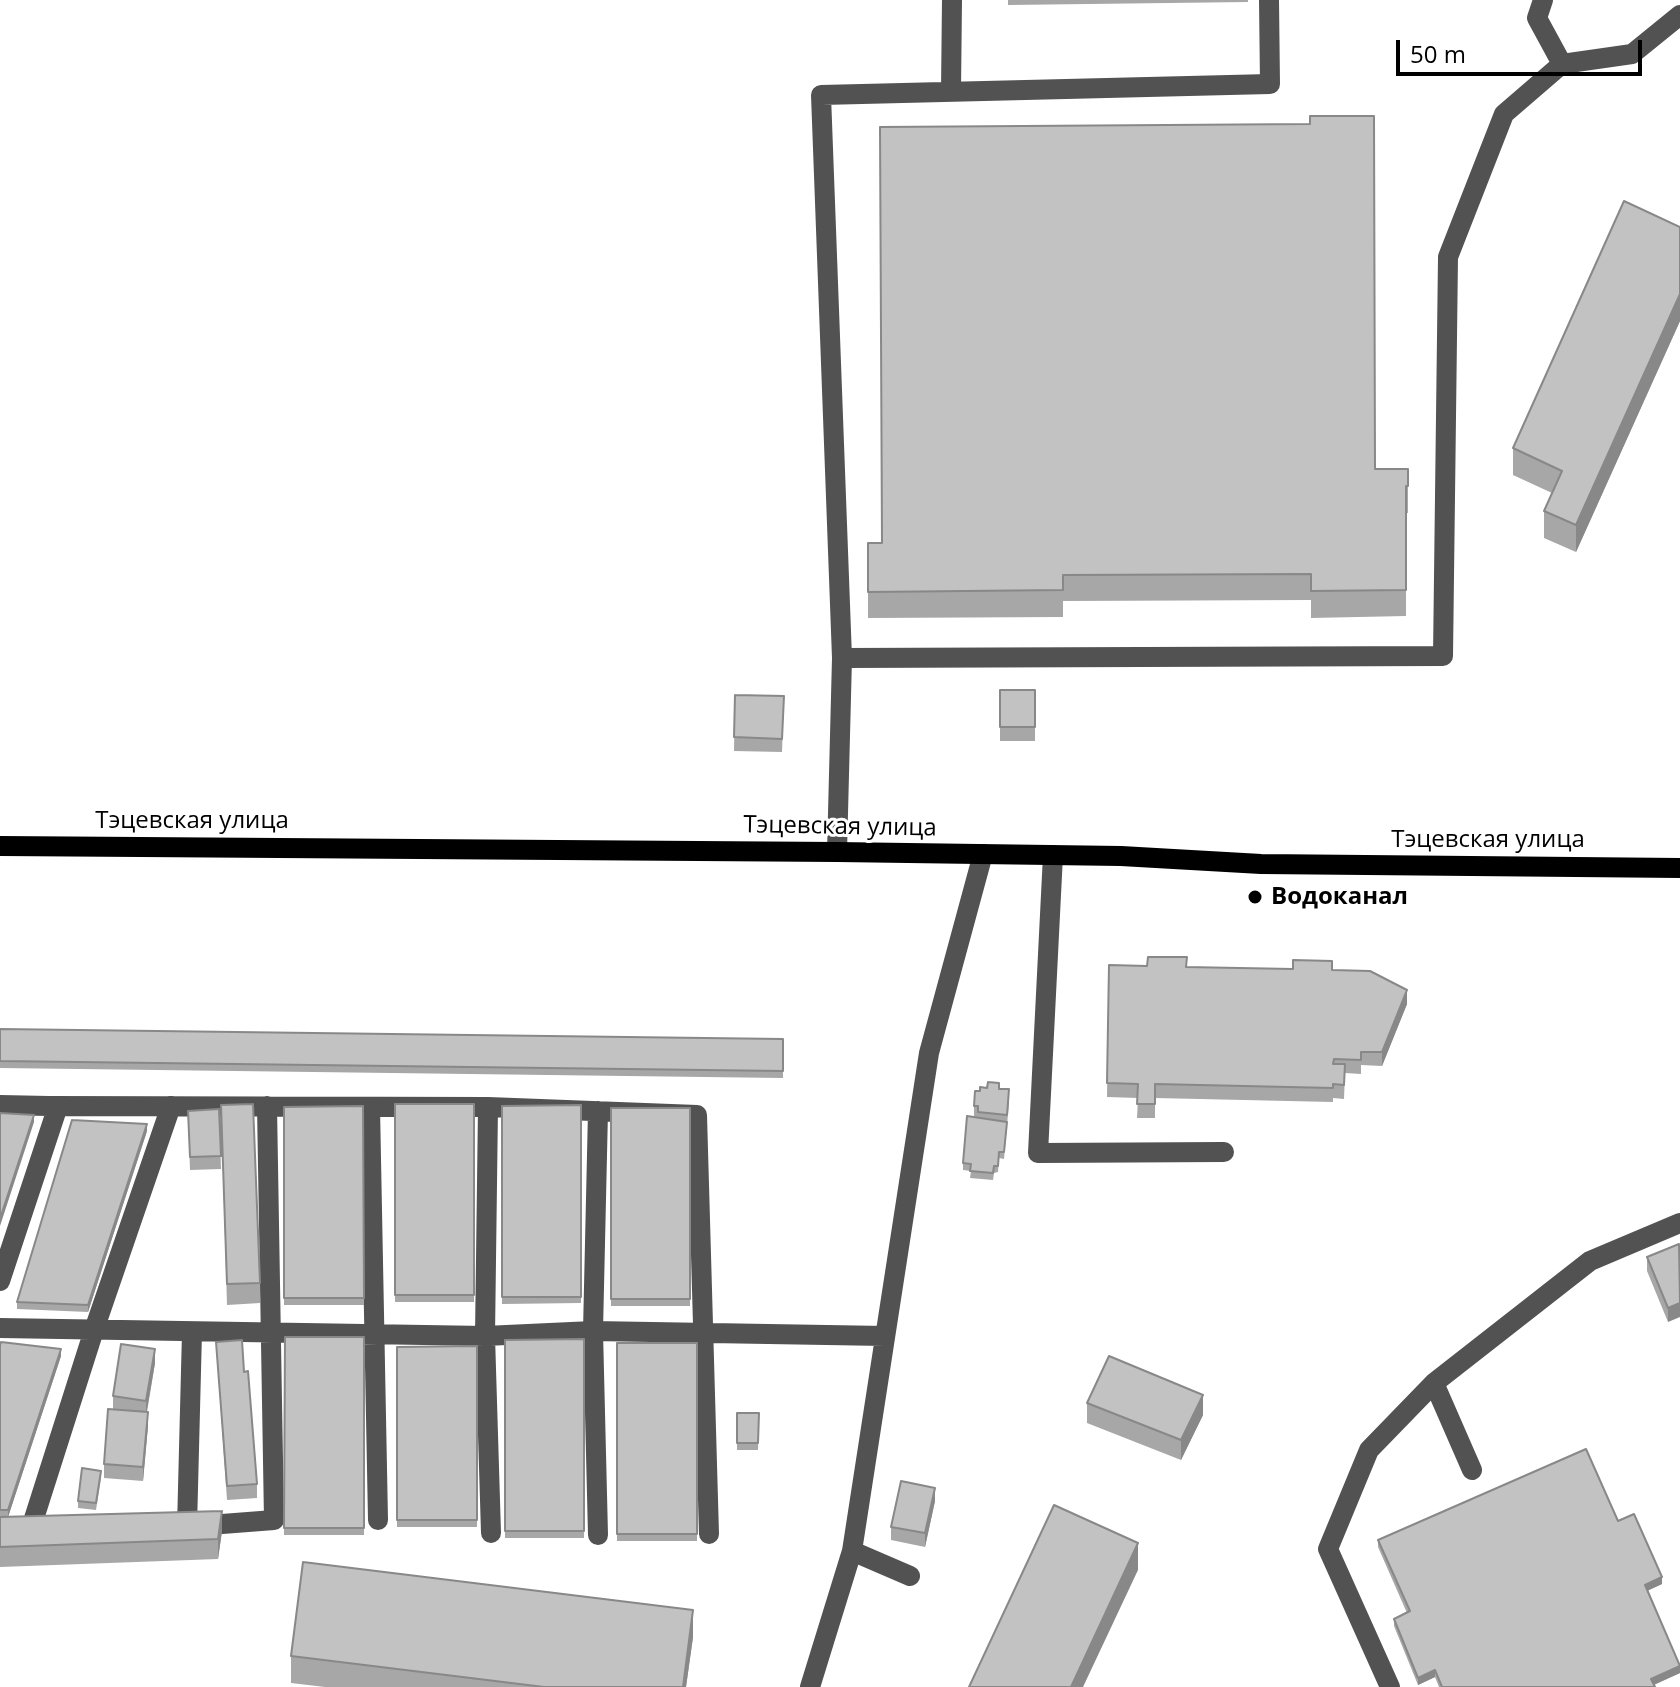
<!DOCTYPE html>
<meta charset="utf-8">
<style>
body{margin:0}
#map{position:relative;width:1680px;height:1687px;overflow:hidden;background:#fff;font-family:"Open Sans",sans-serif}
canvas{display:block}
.scale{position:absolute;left:1396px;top:40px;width:246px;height:36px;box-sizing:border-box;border:4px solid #000;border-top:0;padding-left:10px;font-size:24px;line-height:28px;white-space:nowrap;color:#000;-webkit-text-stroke:6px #fff;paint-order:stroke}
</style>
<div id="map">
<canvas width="1680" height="1687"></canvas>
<div class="scale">50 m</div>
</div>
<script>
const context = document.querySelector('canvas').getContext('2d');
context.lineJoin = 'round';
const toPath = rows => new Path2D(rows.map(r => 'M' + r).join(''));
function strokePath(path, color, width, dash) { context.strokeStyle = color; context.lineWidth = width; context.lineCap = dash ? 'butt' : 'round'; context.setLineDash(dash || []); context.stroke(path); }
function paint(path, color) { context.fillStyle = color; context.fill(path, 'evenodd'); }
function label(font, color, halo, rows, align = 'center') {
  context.font = font + ' "Open Sans",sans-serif'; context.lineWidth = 6; context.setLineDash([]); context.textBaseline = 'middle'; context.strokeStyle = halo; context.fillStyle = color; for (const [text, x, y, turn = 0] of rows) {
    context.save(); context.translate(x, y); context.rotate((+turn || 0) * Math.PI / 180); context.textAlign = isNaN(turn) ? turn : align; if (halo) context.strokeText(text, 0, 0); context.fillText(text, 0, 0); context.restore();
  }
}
const minor = toPath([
 [1543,0,1537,18,1562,64],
 [951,91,952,0],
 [842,658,821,95,1270,84,1269,0],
 [837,852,842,658,1443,656,1448,257,1504,114,1562,64,1632,54,1680,15],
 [1053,855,1038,1153,1224,1152],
 [0,1105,49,1106,488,1107,697,1115,709,1534],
 [370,1107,378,1520],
 [488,1107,485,1336,491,1533],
 [598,1111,593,1331,598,1535],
 [0,1281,58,1106],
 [0,1328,485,1336,593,1331,885,1336],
 [1434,1383,1472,1470],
 [196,1526,274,1520,267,1106],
 [187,1527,192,1332],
 [30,1531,94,1330,171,1106],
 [852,1551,910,1576],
 [810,1687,852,1551,929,1053,983,854],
 [1390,1687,1328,1549,1369,1450,1434,1383,1590,1261,1680,1223]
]);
const major = toPath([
 [0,846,837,852,1121,856,1261,864,1680,868]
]);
const wall = toPath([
 [1008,0,1248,0,1248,2,1008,5],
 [1680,227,1680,321,1576,552,1544,538,1544,511,1552,493,1513,475,1513,448],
 [1375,469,1408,469,1408,513,1406,513,1406,616,1311,618,1311,600,1063,601,1063,617,868,618,868,543,882,543],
 [1000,690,1035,690,1035,741,1000,741],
 [735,695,784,696,782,752,734,751],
 [1109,965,1332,970,1407,1004,1382,1066,1361,1065,1361,1074,1345,1073,1344,1099,1333,1098,1333,1102,1155,1098,1155,1118,1137,1118,1138,1098,1107,1097],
 [0,1029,783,1039,783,1078,0,1068],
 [999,1089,1009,1103,1004,1159,999,1158,998,1172,994,1173,993,1180,970,1178,971,1171,963,1170,963,1163,974,1117,974,1106],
 [395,1104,474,1104,474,1302,395,1302],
 [221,1105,260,1283,260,1303,227,1305],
 [581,1105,581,1303,502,1304,502,1106],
 [363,1106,364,1305,284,1305,284,1107],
 [611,1108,690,1108,690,1306,611,1306],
 [219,1109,221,1169,190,1170,188,1111],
 [147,1131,88,1312,17,1309,17,1302],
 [1679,1244,1668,1322,1647,1271,1647,1257],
 [285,1337,364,1337,364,1535,284,1535],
 [584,1339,584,1538,505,1538,505,1340],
 [216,1342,244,1372,257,1484,257,1498,227,1500],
 [617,1343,697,1343,697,1541,617,1541],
 [0,1345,61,1356,8,1517,222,1531,218,1559,0,1567],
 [477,1346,477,1527,397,1527,397,1347],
 [155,1363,147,1412,148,1426,143,1481,104,1478,104,1464,113,1409,113,1396],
 [1087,1403,1203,1415,1181,1460,1087,1423],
 [737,1413,759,1413,758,1450,737,1450],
 [101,1478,96,1510,78,1508,78,1501],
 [935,1501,925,1547,891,1540,891,1527],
 [1618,1521,1662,1584,1648,1590,1680,1666,1680,1673,1654,1685,1655,1687,1439,1687,1435,1677,1418,1685,1394,1626,1394,1619,1407,1613,1378,1547,1378,1540],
 [693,1637,686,1687,325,1687,291,1683,291,1656]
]);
const shadedWall = toPath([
 [1680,294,1680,321,1576,552,1576,525],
 [1407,990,1407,1004,1382,1066,1382,1052],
 [34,1115,34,1122,0,1226,0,1219],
 [147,1124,147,1131,88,1312,88,1305],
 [1680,1303,1680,1317,1668,1322,1668,1308],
 [61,1349,61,1356,8,1517,8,1510],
 [155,1349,155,1363,146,1415,146,1401],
 [1203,1395,1203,1415,1181,1460,1181,1440],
 [148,1412,148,1426,143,1481,143,1467],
 [935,1488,935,1501,925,1547,925,1533],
 [222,1511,222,1531,218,1559,218,1539],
 [1138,1543,1138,1570,1083,1687,1071,1687],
 [1662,1577,1662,1584,1645,1592,1645,1585],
 [693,1610,693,1637,686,1687,683,1687],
 [1680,1666,1680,1673,1651,1686,1651,1679],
 [1435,1670,1435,1677,1418,1685,1418,1678]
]);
const building = toPath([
 [1310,116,1374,116,1375,469,1408,469,1408,486,1406,486,1406,590,1311,591,1311,574,1063,575,1063,590,868,592,868,543,882,543,880,127,1310,124,1310,116],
 [1624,201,1680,227,1680,294,1576,525,1544,511,1562,471,1513,448,1624,201],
 [1000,690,1035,690,1035,727,1000,727,1000,690],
 [735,695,784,696,782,739,734,737,735,695],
 [1148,957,1187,957,1186,967,1293,969,1293,960,1332,961,1332,970,1370,971,1407,990,1382,1052,1361,1052,1361,1060,1334,1059,1333,1064,1345,1064,1344,1085,1333,1084,1333,1088,1155,1084,1155,1104,1137,1104,1138,1084,1107,1083,1109,965,1147,966,1148,957],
 [0,1029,783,1039,783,1071,0,1061,0,1029],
 [988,1082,999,1083,999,1089,1009,1089,1007,1115,978,1112,978,1106,974,1106,975,1091,980,1091,980,1087,987,1088,988,1082],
 [253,1104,260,1283,227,1284,221,1105,253,1104],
 [395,1104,474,1104,474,1295,395,1295,395,1104],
 [581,1105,581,1297,502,1297,502,1106,581,1105],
 [363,1106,364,1298,284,1298,284,1107,363,1106],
 [611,1108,690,1108,690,1299,611,1299,611,1108],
 [219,1109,221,1156,190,1157,188,1111,219,1109],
 [0,1113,34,1115,0,1219,0,1113],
 [967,1116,1007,1122,1004,1152,999,1152,998,1166,994,1166,993,1173,970,1171,971,1164,963,1163,967,1116],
 [72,1120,147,1124,88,1305,17,1302,72,1120],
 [1679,1244,1680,1303,1668,1308,1647,1257,1679,1244],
 [285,1337,364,1337,364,1528,284,1528,285,1337],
 [584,1339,584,1531,505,1531,505,1340,584,1339],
 [242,1340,244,1372,248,1371,257,1484,227,1486,216,1342,242,1340],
 [1,1342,61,1349,8,1510,0,1510,0,1345,1,1342],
 [617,1343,697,1343,697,1534,617,1534,617,1343],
 [121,1344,155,1349,146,1401,113,1396,121,1344],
 [477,1346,477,1520,397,1520,397,1347,477,1346],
 [1109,1356,1203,1395,1181,1440,1087,1403,1109,1356],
 [108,1409,148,1412,143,1467,104,1464,108,1409],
 [737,1413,759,1413,758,1443,737,1443,737,1413],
 [1586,1449,1618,1521,1634,1514,1662,1577,1645,1585,1680,1666,1651,1679,1655,1687,1442,1687,1435,1670,1418,1678,1394,1619,1410,1611,1378,1540,1586,1449],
 [82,1468,101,1471,96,1503,78,1501,82,1468],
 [901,1481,935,1488,925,1533,891,1527,901,1481],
 [1054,1505,1138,1543,1071,1687,969,1687,1054,1505],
 [222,1511,218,1539,0,1547,0,1517,222,1511],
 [303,1562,693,1610,683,1687,544,1687,291,1656,303,1562]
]);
const markers = [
 [1255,897,8,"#000"]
];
const streetNames = [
 ["Тэцевская улица",192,821],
 ["Тэцевская улица",840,827,1],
 ["Тэцевская улица",1488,840]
];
const poiNames = [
 ["Водоканал",1271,897]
];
strokePath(minor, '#525252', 20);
strokePath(major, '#000', 20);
paint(wall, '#a7a7a7');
paint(shadedWall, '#888');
paint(building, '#c2c2c2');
strokePath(building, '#888', 2);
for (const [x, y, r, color] of markers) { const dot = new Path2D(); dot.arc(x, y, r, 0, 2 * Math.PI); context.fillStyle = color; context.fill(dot); strokePath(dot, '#fff', 3); }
label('24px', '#000', '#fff', streetNames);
label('bold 24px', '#000', '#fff', poiNames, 'left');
</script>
